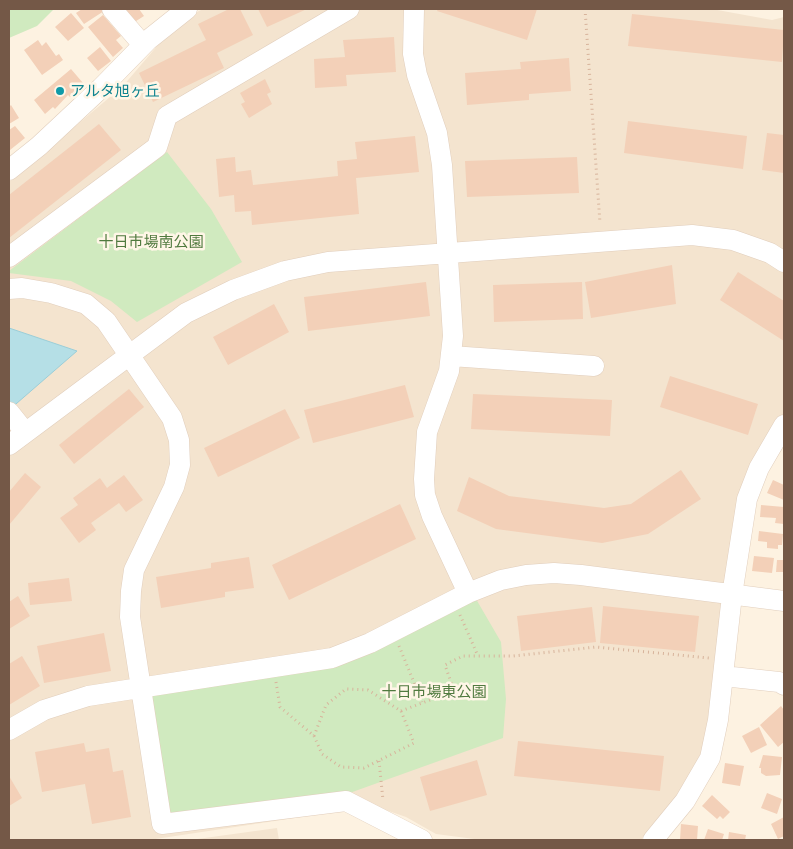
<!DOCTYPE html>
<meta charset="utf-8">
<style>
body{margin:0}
#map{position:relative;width:793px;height:849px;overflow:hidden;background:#fdf2e1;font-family:Barlow,sans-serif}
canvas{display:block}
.frame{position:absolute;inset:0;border:10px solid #745847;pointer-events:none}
</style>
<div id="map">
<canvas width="793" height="849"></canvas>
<div class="frame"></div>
</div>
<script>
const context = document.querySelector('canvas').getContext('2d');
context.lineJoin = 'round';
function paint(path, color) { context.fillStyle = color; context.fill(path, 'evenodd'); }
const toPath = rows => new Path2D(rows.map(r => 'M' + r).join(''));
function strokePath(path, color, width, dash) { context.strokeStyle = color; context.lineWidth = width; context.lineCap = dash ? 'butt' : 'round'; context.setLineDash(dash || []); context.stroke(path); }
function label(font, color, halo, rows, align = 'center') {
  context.font = font + ' Barlow,"Noto Sans JP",sans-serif'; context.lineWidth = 5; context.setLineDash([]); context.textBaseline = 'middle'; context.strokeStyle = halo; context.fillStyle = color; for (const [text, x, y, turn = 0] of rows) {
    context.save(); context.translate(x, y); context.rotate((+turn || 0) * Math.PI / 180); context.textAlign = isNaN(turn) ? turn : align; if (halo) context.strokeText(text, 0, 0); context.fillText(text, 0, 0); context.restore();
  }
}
const residential = toPath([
 [203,9,712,9,772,20,784,17,784,414,745,482,713,711,702,752,670,807,641,840,482,840,436,834,406,817,374,806,149,840,9,840,9,182,123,86,158,45,193,14],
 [277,828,279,840,190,840]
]);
const green = toPath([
 [9,9,54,9,37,26,9,38],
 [167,152,211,209,242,262,137,322,111,301,71,281,9,273,9,271],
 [476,599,501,642,506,699,503,738,344,795,167,818,150,693,317,669]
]);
const water = toPath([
 [9,328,77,351,9,410,9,328]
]);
const building = toPath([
 [82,9,103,9,104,11,84,24,76,13],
 [124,9,139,9,144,16,133,23],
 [229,9,240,9,253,35,217,53,224,68,153,102,139,73,206,40,198,24],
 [258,9,307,9,267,27],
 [438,9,537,9,527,40,437,11],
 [71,13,84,28,68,41,55,27],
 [632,14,784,30,782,62,628,46],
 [103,15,121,36,116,40,123,48,113,57,88,27],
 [394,37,396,72,346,75,347,86,315,88,314,59,345,57,343,40],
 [38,40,42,46,46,42,56,56,59,54,63,60,42,75,24,50],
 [100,47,111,61,98,71,87,58],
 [569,58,571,91,529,94,529,100,467,105,465,73,521,69,520,62],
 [71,69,83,83,75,90,76,92,70,97,68,95,55,109,53,107,45,114,34,100],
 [265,79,271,92,267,94,272,104,249,118,241,104,245,102,240,93],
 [11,105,19,118,9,124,9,107],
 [628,121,747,136,743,169,624,153],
 [99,124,121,150,9,238,9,195],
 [15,126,25,138,10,150,9,130],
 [767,133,784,135,784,173,762,170],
 [415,136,419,172,356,178,359,214,252,225,251,211,235,212,234,195,219,197,216,159,235,157,236,172,251,170,253,185,338,176,337,161,357,159,355,142],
 [577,157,579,193,467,197,465,161],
 [672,265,676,304,591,318,585,282],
 [738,272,784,301,784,341,720,300],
 [426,282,430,316,308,331,304,297],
 [582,282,583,319,494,322,493,285],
 [274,304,289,332,228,365,213,337],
 [670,376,758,404,748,435,660,407],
 [405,385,414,417,313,443,304,410],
 [129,389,144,407,74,464,59,445],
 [473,394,612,400,610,436,471,429],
 [285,409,300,438,218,477,204,448],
 [681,470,701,499,648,534,602,543,496,529,457,511,469,477,509,496,604,508,631,504],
 [25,473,41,487,9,525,9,492],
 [124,475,143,500,126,512,119,503,91,523,96,530,79,543,60,518,78,505,73,498,100,478,107,488],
 [773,480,784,485,784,500,767,493],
 [400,504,416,539,289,600,272,565],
 [761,505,784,507,784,524,775,523,776,518,760,517],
 [759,531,783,534,782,545,778,545,778,549,767,548,767,542,758,541],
 [754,556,774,558,772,573,752,571],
 [249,557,254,588,225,592,225,597,161,608,156,577,211,568,211,563],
 [777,560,784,560,784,572,776,572],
 [69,578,72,601,30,605,28,583],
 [18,596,30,616,9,629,9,602],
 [603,606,699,616,695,652,600,643],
 [592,607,596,642,521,651,517,616],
 [104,633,111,671,44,683,37,646],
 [22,656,40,686,9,705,9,664],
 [781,706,784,710,784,742,778,747,760,725],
 [759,727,767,745,751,753,742,736],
 [518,741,664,756,660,791,514,776],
 [84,743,86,752,109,748,113,772,123,770,131,817,92,824,85,784,42,792,35,752],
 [763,755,782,757,780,775,766,776,761,773,761,768,759,768],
 [477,760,487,795,430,811,420,777],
 [725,763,744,766,740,786,722,783],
 [9,776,22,798,9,806],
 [767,793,782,799,777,814,761,808],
 [712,795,730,812,723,819,720,816,717,819,702,806],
 [784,817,784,836,778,839,771,824],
 [681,824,698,826,697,840,680,840],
 [708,829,724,834,722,840,704,840],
 [729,832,746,835,745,840,728,840]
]);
const path = toPath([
 [585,9,600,223],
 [460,615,478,656],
 [399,646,422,702],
 [276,682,280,707,314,736,322,754,341,767,364,768,414,743,401,711,368,690,346,689,326,705,314,736],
 [401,711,454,691,445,665,463,656,513,656,596,647,709,658],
 [379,761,383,800]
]);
const minor = toPath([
 [112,9,143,45],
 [414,9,413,54,417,75,437,133,442,165,453,336,449,371,427,432,424,479,425,495,432,516,468,593],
 [9,170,39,146,101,88,148,40,187,9],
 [9,257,157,147,167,116,349,9],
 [9,289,22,288,51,293,86,304,106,321,172,418,179,440,180,465,174,487,134,570,131,591,130,617,162,824,346,801,422,840],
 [451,356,594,366],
 [9,412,25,432],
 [9,445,186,313,233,290,285,271,328,262,692,235,733,240,770,253,784,262],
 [723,676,779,682,784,685],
 [9,730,44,710,88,696,332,658,370,643,468,593,501,580,526,575,554,573,581,575,784,601],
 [653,840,685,801,710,758,718,720,732,595,747,499,759,468,784,425]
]);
const markers = [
 [60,91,5,"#0f9aa8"]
];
const cultureNames = [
 ["アルタ旭ヶ丘",70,91]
];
const parkNames = [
 ["十日市場南公園",151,242],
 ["十日市場東公園",434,692]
];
paint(residential, '#f4e4cf');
paint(green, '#d0eabf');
paint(water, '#b5dfe6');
strokePath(water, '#9bced8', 1);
paint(building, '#f3d0b8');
strokePath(minor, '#e1cebc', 21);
strokePath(path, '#d7b39b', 3, [1, 4]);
strokePath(minor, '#fff', 20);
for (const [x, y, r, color] of markers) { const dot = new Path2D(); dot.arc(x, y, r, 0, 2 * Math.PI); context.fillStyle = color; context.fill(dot); strokePath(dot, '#fff6e7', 2); }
label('15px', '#0d838f', '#fff6e7', cultureNames, 'left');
label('15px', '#507a3f', '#fff6e7', parkNames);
</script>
